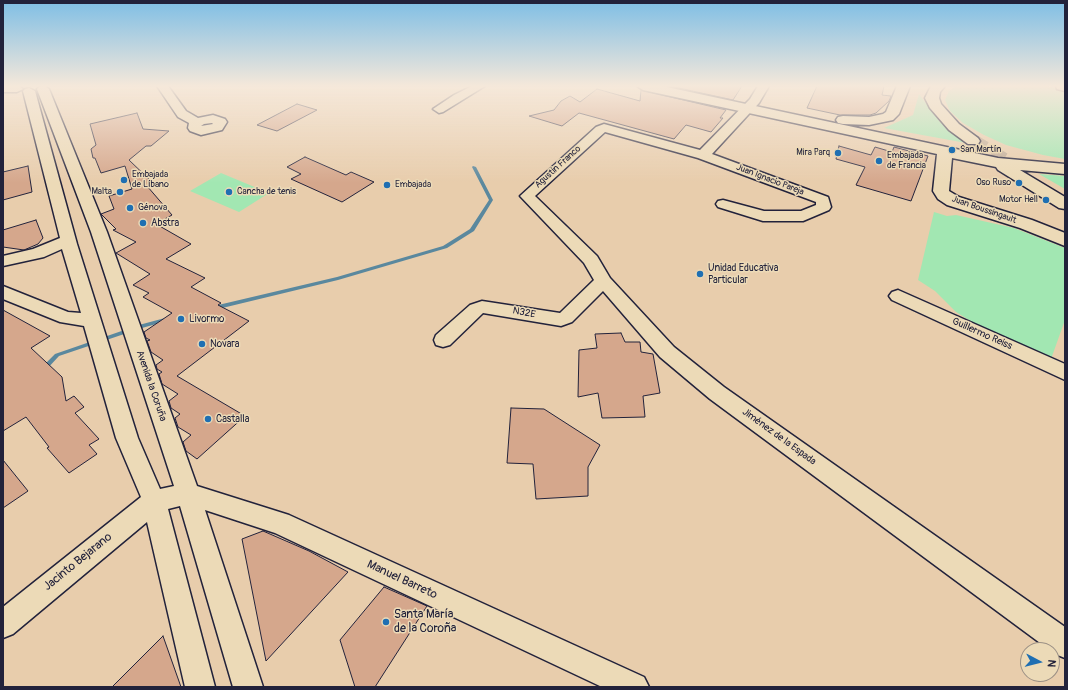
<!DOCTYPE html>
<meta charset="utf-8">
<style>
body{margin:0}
#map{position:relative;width:1068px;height:690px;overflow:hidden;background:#e8cdac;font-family:Pangolin,sans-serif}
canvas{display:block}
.frame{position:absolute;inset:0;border:4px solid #22223b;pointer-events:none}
.north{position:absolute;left:1020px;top:642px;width:40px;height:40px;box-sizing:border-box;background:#ecdab7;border:1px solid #9b9085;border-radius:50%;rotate:97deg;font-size:11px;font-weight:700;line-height:16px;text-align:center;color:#22223b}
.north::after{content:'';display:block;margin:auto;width:14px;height:18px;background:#1f6fb2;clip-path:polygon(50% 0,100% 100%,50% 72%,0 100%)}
</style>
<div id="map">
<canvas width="1068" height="690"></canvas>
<div class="frame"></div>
<div class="north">N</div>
</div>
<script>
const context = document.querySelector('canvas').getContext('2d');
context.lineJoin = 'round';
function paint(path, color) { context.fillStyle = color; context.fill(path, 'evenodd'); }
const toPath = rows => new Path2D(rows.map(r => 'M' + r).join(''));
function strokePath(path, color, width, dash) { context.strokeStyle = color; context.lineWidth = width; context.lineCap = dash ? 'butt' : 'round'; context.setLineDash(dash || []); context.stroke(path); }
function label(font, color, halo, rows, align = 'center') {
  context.font = font + ' Pangolin,sans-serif'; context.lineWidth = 3; context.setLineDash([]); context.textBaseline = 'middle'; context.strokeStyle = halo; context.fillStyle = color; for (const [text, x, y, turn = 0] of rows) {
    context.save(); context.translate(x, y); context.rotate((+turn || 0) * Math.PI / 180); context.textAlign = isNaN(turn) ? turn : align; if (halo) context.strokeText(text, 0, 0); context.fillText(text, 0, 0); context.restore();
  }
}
const green = toPath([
 [957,86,1048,86,1065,91,1065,159,1043,155,1006,145,984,135,963,123,950,111,945,100,949,91],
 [919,94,940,122,966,143,884,128,913,115],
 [221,173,269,193,239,212,190,191],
 [1039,174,1065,176,1065,189],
 [934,212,947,216,956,215,1014,228,1065,248,1065,320,1051,359,977,325,956,312,935,291,918,280]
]);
const stream = toPath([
 [473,166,476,167,493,200,474,231,447,248,338,280,214,310,211,308,214,306,337,277,443,246,470,229,489,200,472,167,473,166],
 [165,318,167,319,168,320,167,321,142,328,59,356,46,370,42,370,41,368,55,354,139,325,165,318]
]);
const building = toPath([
 [670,86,742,86,733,100,670,86],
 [817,86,884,86,882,95,891,96,889,101,876,113,870,115,840,115,807,108,817,86],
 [597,89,640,101,641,90,726,110,720,118,723,118,711,132,686,125,674,139,579,113,562,126,529,116,554,110,561,101,570,96,580,102,597,89],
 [297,104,317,110,277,131,257,125,297,104],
 [137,113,143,129,169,131,151,146,146,146,129,160,153,183,147,186,172,215,156,224,191,244,166,259,205,278,191,287,221,303,218,305,249,321,177,376,245,416,197,459,186,451,183,442,191,435,178,427,175,418,180,414,171,408,169,401,178,394,162,384,159,374,162,372,157,369,156,365,163,360,151,352,147,341,150,340,146,338,144,332,172,313,143,297,149,293,133,285,150,274,116,253,136,242,113,230,116,229,101,214,114,209,109,196,132,189,125,166,101,173,95,158,93,158,91,149,96,145,90,124,137,113],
 [839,146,871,155,875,147,892,152,894,147,928,156,911,201,856,185,865,167,836,159,839,146],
 [305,157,346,175,351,172,374,182,342,202,291,179,301,174,287,167,305,157],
 [28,166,32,192,3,200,3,172,28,166],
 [36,220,43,238,38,244,24,250,3,247,3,230,36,220],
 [3,310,50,336,31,348,62,377,66,401,74,396,84,407,75,413,99,439,89,445,97,454,69,473,47,448,49,447,26,417,3,431,3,310],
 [621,333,625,342,640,342,641,352,653,354,660,393,643,396,645,417,602,418,598,393,578,397,579,350,597,348,595,334,621,333],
 [511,408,544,409,600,445,588,467,588,496,536,499,533,464,507,463,511,408],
 [3,460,28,491,3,508,3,460],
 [263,531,309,551,348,572,266,661,242,539,263,531],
 [384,587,427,606,375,687,355,687,340,640,384,587],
 [163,636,181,687,112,687,163,636]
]);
const majorTunnel = toPath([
 [973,141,1025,172]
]);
const minor = toPath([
 [3,86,19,86,23,89,17,92,3,92,3,86],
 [45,86,49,89,107,232,197,486,289,515,644,677,649,687,602,687,275,533,205,510,263,687,233,687,180,506,168,509,215,687,185,687,147,522,13,634,3,638,3,607,141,497,116,438,84,326,60,322,3,299,3,286,68,312,81,313,62,249,44,257,3,266,3,256,33,249,60,238,23,91,25,89,29,88,35,91,77,244,138,438,160,489,174,486,91,232,37,89,39,87,45,86],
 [157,86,168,86,186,111,198,118,213,115,225,119,227,122,222,130,201,135,190,131,188,128,189,123,178,117,157,86],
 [212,123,213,124,201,126,204,124,212,123],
 [472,86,485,86,443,112,439,113,433,109,454,95,472,86],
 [758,86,769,86,759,103,712,154,828,197,831,207,829,210,803,221,763,221,718,207,716,204,718,201,723,200,764,211,801,211,816,205,816,202,698,158,605,132,535,196,597,256,610,278,674,347,724,387,1065,627,1065,658,1055,654,710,399,660,357,603,291,572,322,561,326,483,313,450,345,443,347,436,345,434,340,436,335,470,305,482,301,560,313,594,280,584,263,520,196,596,127,604,124,700,150,750,99,758,86],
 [898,290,1065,364,1065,380,892,300,889,296,892,292,898,290]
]);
const major = toPath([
 [637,86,662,86,998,158,1065,164,1065,174,1020,170,1065,197,1065,209,1059,208,998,170,996,167,952,158,949,191,959,197,1032,220,1065,233,1065,246,1020,228,947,205,938,199,933,191,937,154,643,90,637,86],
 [897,86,910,86,899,114,893,120,869,125,843,124,838,123,836,120,838,117,843,116,869,117,883,114,886,112,897,86],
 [931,86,945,86,940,92,939,98,941,104,959,124,978,138,980,141,978,144,968,144,949,130,930,108,925,98,931,86],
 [1056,86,1065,86,1065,91,1057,89,1056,86]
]);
const markers = [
 [952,150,4,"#1f6fb2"],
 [838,153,4,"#1f6fb2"],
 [879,161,4,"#1f6fb2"],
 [124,180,4,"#1f6fb2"],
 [1019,183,4,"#1f6fb2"],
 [387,185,4,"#1f6fb2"],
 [120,192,4,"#1f6fb2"],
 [229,192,4,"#1f6fb2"],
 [1046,200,4,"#1f6fb2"],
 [130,208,4,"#1f6fb2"],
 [143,223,4,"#1f6fb2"],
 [700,274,4,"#1f6fb2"],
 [181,319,4,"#1f6fb2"],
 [202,344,4,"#1f6fb2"],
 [208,419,4,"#1f6fb2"],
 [386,622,4,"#1f6fb2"]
];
const farPoinames = [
 ["San Martín",960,150],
 ["Mira Parq",830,153,"right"],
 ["Embajada",887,156],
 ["de Francia",887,166],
 ["Embajada",132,175],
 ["de Líbano",132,185],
 ["Oso Ruso",1011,183,"right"],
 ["Embajada",395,185],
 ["Malta",112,192,"right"],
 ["Cancha de tenis",237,192],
 ["Motor Hell",1038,200,"right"],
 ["Génova",138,208]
];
const farStreetnames = [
 ["Agustin Franco",558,167,-42],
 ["Juan Ignacio Pareja",770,180,21],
 ["Juan Boussingault",984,210,19]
];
const poiNames = [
 ["Abstra",151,223],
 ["Unidad Educativa",708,268],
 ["Particular",708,280],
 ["Livormo",189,319],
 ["Novara",210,344],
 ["Castalla",216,419]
];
const streetNames = [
 ["N32E",524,313,11],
 ["Guillermo Reiss",982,334,24],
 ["Avenida la Coruña",151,386,71],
 ["Jiménez de la Espada",779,437,36]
];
const nearStreetnames = [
 ["Jacinto Bejarano",78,562,-39],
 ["Manuel Barreto",402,580,25]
];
const nearPoinames = [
 ["Santa María",394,615],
 ["de la Coroña",394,629]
];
paint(green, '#a2e7b2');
paint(stream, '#5a889e');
paint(building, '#d5a78c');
strokePath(building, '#22223b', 1);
strokePath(majorTunnel, '#c0ab95', 14, [14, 8]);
strokePath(minor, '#22223b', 3);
strokePath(major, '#22223b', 3);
paint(minor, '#ecdab7');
paint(major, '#ecdab7');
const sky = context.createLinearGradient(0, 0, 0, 183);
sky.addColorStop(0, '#7ebee5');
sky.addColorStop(0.47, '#f5e8da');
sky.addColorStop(1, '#f5e8da00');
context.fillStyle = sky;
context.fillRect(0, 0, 1068, 183);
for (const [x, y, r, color] of markers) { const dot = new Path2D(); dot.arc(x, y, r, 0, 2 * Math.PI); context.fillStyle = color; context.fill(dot); strokePath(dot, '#ecdab7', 1.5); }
label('9px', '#22223b', '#ecdab7', farPoinames, 'left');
label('9px', '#22223b', '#ecdab7', farStreetnames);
label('10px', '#22223b', '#ecdab7', poiNames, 'left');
label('10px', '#22223b', '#ecdab7', streetNames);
label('12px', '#22223b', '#ecdab7', nearStreetnames);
label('12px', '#22223b', '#ecdab7', nearPoinames, 'left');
</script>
